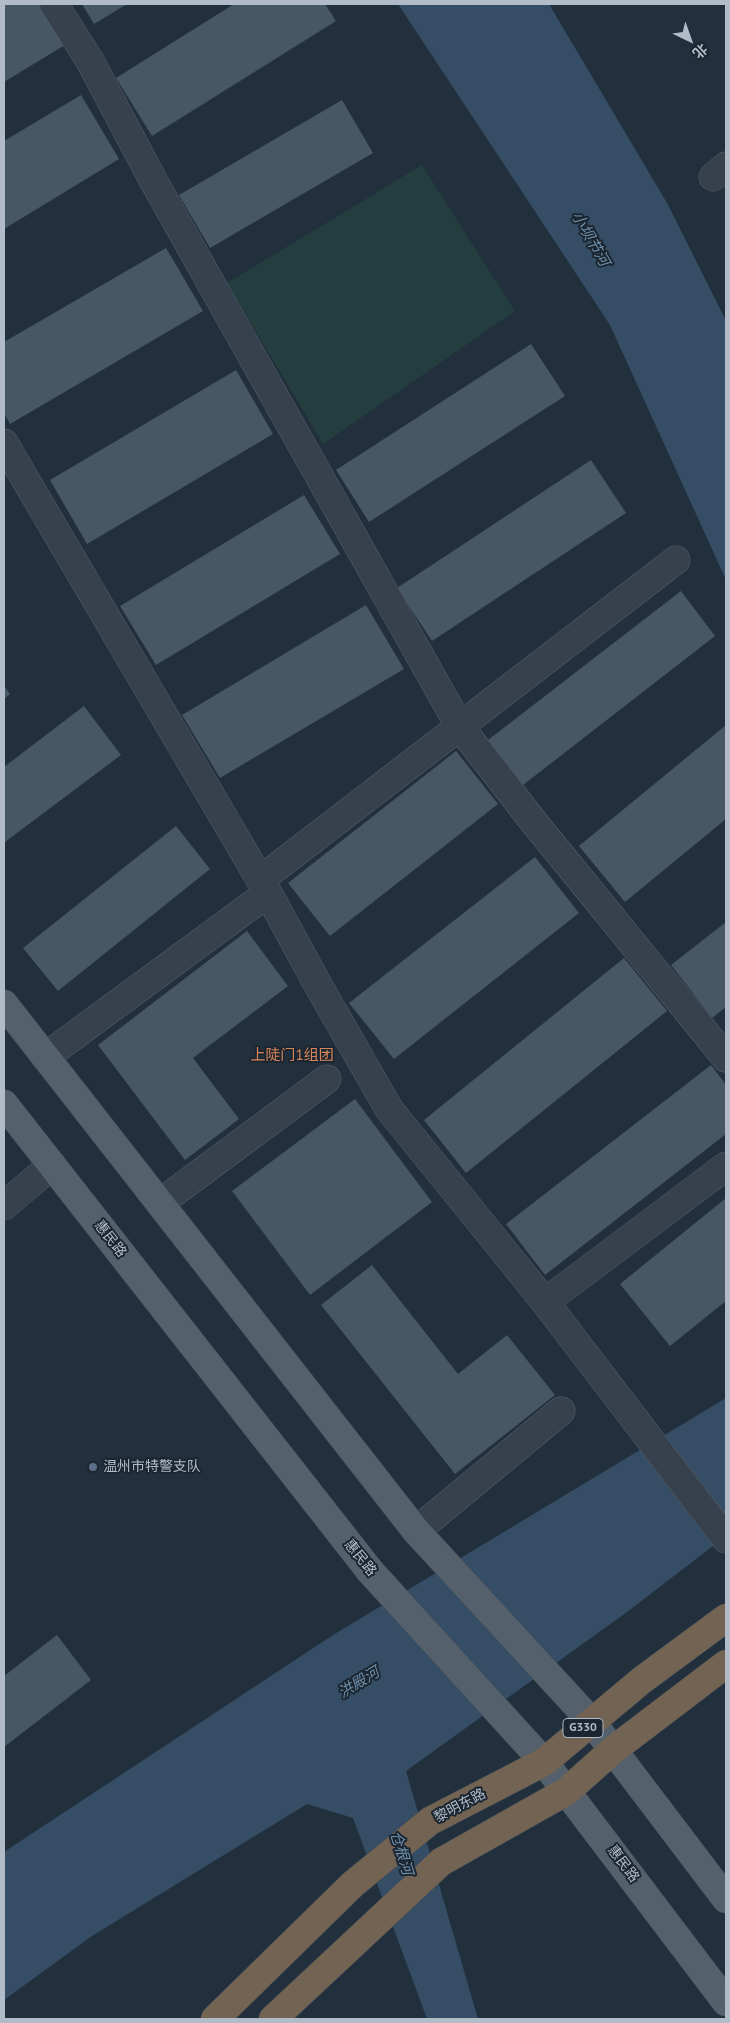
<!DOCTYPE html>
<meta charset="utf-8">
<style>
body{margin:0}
#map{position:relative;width:730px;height:2023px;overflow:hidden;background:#22303d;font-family:"PT Sans","Noto Sans SC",sans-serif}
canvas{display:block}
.frame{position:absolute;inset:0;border:5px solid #b1bcc8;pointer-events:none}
.north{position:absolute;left:665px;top:15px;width:50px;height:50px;-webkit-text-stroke:4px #1b2631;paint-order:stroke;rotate:138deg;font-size:14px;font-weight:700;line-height:20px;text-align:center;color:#b1bcc8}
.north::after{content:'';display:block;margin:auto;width:18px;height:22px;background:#b1bcc8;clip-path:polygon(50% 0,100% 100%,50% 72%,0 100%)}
</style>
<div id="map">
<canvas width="730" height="2023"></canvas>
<div class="frame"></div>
<div class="north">北</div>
</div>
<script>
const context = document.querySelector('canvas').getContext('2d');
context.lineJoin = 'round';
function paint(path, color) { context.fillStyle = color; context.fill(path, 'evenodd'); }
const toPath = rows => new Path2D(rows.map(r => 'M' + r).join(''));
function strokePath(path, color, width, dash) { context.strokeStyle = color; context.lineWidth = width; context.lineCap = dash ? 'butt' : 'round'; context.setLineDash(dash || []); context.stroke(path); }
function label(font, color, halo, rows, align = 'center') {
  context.font = font + ' "PT Sans","Noto Sans SC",sans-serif'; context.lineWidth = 4; context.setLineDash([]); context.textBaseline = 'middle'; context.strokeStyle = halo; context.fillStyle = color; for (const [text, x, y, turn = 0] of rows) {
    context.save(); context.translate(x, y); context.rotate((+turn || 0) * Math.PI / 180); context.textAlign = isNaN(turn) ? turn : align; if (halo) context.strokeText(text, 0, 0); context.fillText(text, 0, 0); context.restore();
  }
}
const green = toPath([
 [422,165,515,311,323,444,227,283]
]);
const water = toPath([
 [398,4,549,4,667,203,726,321,726,580,610,325],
 [726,1398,726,1536,627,1612,406,1771,478,2019,427,2019,353,1818,307,1804,92,1936,4,2000,4,1852,333,1635]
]);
const building = toPath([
 [4,4,40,4,65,45,4,82],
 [82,4,127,4,94,24],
 [234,4,325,4,336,21,152,136,116,78],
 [81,95,119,159,4,229,4,141],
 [342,100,373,153,210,248,179,195],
 [166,248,203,311,10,424,4,413,4,342],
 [531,344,565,396,369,522,336,470],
 [236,370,273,434,87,544,50,480],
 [591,460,626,513,432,641,397,588],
 [304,495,340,554,156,665,120,606],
 [681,591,715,636,523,785,488,740],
 [366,605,404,669,220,778,182,715],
 [4,686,10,694,4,699],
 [84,706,121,755,5,842,4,840,4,767],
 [726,725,726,819,625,902,579,846],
 [456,751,498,804,330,936,288,883],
 [176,826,210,869,58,991,23,948],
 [535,857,579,913,394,1059,349,1003],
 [726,922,726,1007,712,1018,671,965],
 [247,931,288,986,193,1058,239,1119,185,1160,98,1045],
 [624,958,667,1011,466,1173,424,1120],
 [711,1065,726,1085,726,1134,545,1275,506,1224],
 [355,1099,432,1202,310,1295,232,1191],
 [726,1198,726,1301,670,1346,620,1284],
 [372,1265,458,1374,507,1335,555,1395,455,1474,321,1305],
 [57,1635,91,1680,4,1747,4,1676]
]);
const minor = toPath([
 [54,4,90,61,153,180,460,727,533,821,726,1058],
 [713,177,726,166],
 [4,443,268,893,318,985,389,1109,545,1302,726,1539],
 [260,880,676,560],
 [45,1057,268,893],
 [160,1203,327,1079],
 [4,1206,52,1165],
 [545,1302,726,1166],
 [416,1531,561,1411]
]);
const major = toPath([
 [4,1004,416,1531,591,1721,726,1899],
 [4,1104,370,1571,544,1762,726,2002]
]);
const highway = toPath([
 [215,2019,353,1884,430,1821,544,1762,642,1680,726,1618],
 [273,2019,441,1862,567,1791,613,1750,726,1664]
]);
const markers = [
 [93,1467,5,"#5c6f8a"]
];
const shields = [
 [583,1728,40]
];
const shieldNames = [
 ["G330",583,1728]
];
const streetNames = [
 ["惠民路",110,1239,52],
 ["惠民路",360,1558,51],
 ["黎明东路",460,1806,-28],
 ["惠民路",623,1864,53]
];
const poiNames = [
 ["温州市特警支队",103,1467]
];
const waterNames = [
 ["小坝节河",590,239,60],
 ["洪殿河",359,1683,-32],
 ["仓根河",401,1853,73]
];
const neighbourhoodNames = [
 ["上陡门1组团",292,1056]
];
paint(green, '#243d3e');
paint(water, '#354d65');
paint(building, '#485766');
strokePath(minor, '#545f6a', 29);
strokePath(major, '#424d58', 29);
strokePath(highway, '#414c57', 29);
strokePath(minor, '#36414d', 28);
strokePath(major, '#54616d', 28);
strokePath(highway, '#736352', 28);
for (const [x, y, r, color] of markers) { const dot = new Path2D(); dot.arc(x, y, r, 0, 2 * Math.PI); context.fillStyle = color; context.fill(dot); strokePath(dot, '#1b2631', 2); }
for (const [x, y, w] of shields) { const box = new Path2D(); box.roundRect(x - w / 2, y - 9.5, w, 19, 4); context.fillStyle = '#1b2631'; context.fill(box); strokePath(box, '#b1bcc8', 1); }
label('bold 12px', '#b1bcc8', null, shieldNames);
label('14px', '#b1bcc8', '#1b2631', streetNames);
label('14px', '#b1bcc8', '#1b2631', poiNames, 'left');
label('italic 15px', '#7090ad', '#1b2631', waterNames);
label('15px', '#d8865c', '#1b2631', neighbourhoodNames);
</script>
